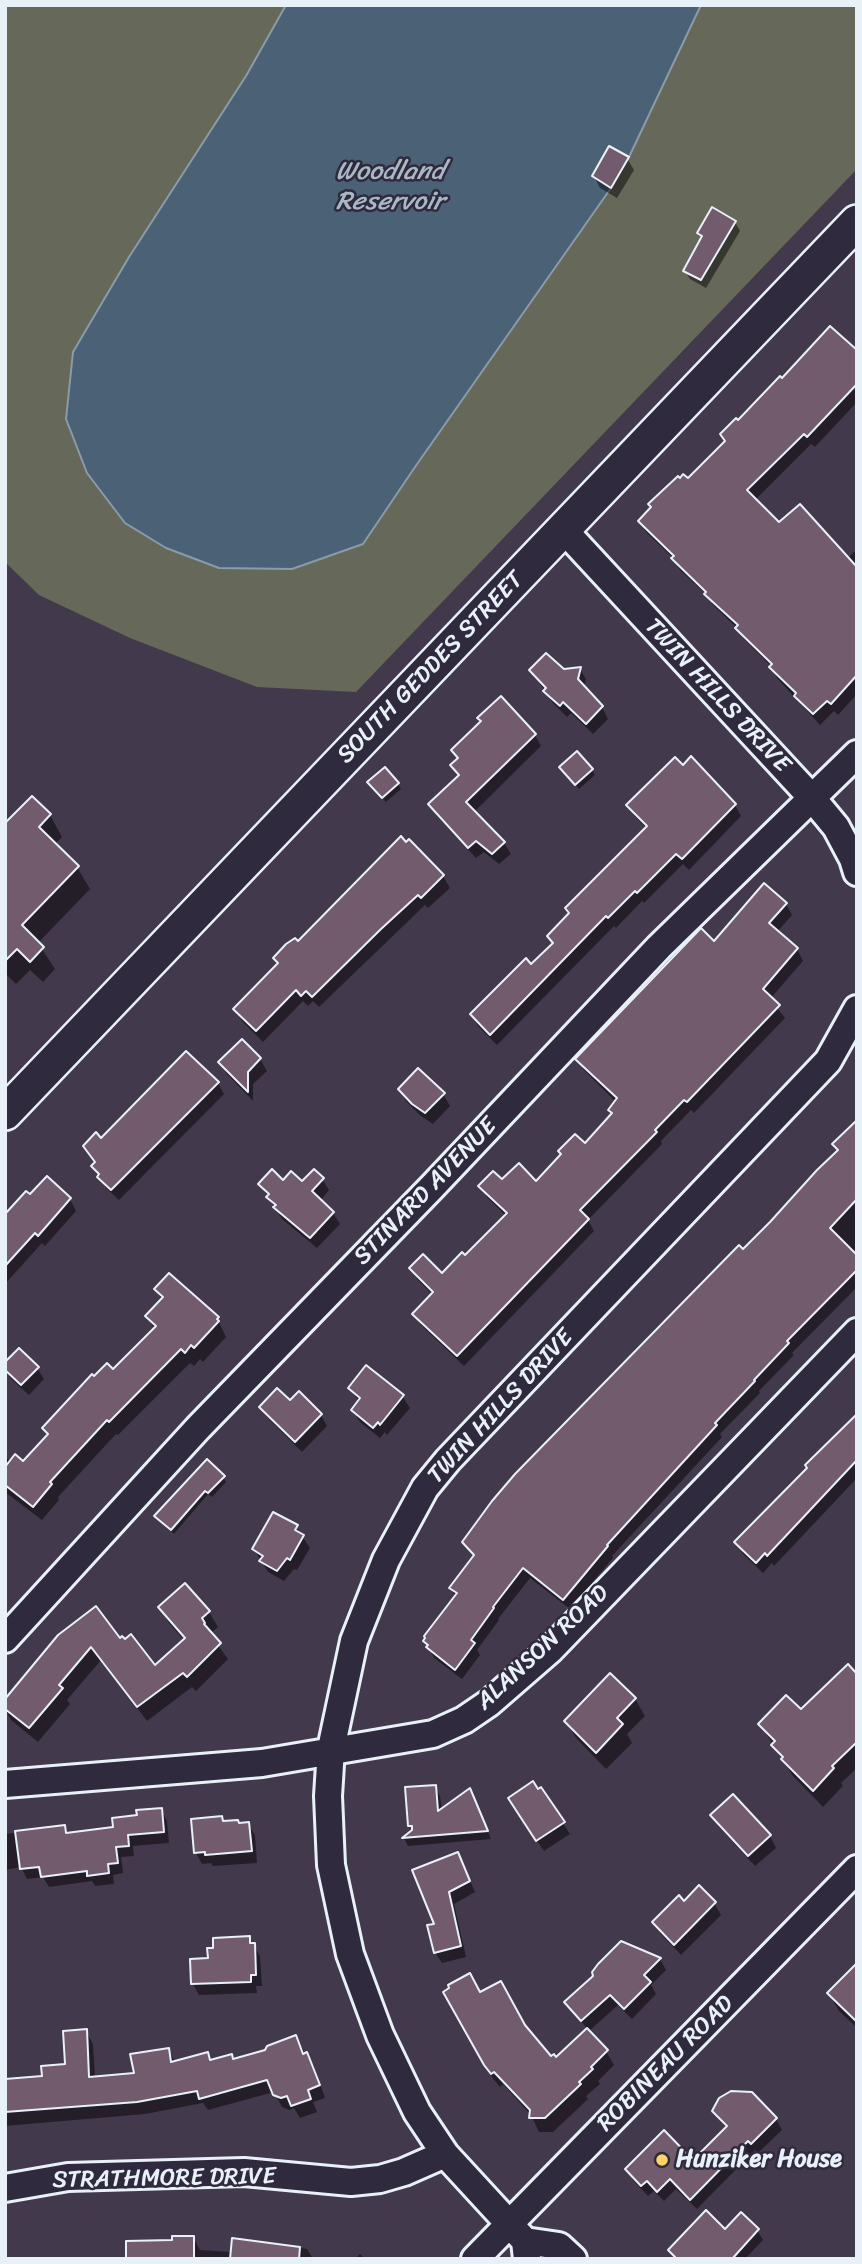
<!DOCTYPE html>
<style>
body{margin:0}
#map{position:relative;width:862px;height:2264px;overflow:hidden;background:#43394c;font-family:Sriracha,sans-serif}
canvas{display:block}
.frame{position:absolute;inset:0;border:7px solid #e8f1f8;pointer-events:none}
</style>
<div id="map">
<canvas width="862" height="2264"></canvas>
<div class="frame"></div>
</div>
<script>
const context = document.querySelector('canvas').getContext('2d');
context.lineJoin = 'round';
function paint(path, color) { context.fillStyle = color; context.fill(path, 'evenodd'); }
const toPath = rows => new Path2D(rows.map(r => 'M' + r).join(''));
function strokePath(path, color, width, dash) { context.strokeStyle = color; context.lineWidth = width; context.lineCap = dash ? 'butt' : 'round'; context.setLineDash(dash || []); context.stroke(path); }
function label(font, color, halo, rows, align = 'center') {
  context.font = font + ' Sriracha,sans-serif'; context.lineWidth = 5; context.setLineDash([]); context.textBaseline = 'middle'; context.strokeStyle = halo; context.fillStyle = color; for (const [text, x, y, turn = 0] of rows) {
    context.save(); context.translate(x, y); context.rotate((+turn || 0) * Math.PI / 180); context.textAlign = isNaN(turn) ? turn : align; if (halo) context.strokeText(text, 0, 0); context.fillText(text, 0, 0); context.restore();
  }
}
const green = toPath([
 [5,5,857,5,857,169,356,692,257,687,130,638,39,595,5,562]
]);
const water = toPath([
 [286,5,701,5,629,157,609,146,592,176,611,188,415,467,363,544,292,569,219,568,166,548,125,523,87,473,66,419,73,352,129,257,246,76,286,5]
]);
const shadow = toPath([
 [627,158,634,170,617,198,600,188,594,176],
 [735,222,740,231,706,288,690,279,685,271,703,239,699,233],
 [857,353,857,402,815,447,811,444,755,500,779,524,847,559,857,549,857,694,838,715,834,711,820,725,777,678,771,666,744,639,737,628,713,605,708,596,680,570,674,559,647,533,640,522,688,481,727,442,738,422,782,381],
 [580,669,586,679,584,688,602,707,608,719,593,734,571,713,567,717,552,702,531,670,564,671],
 [535,735,541,746,474,812,504,843,511,854,499,864,484,852,476,858,437,816,430,804,459,778,452,766,458,760,453,750],
 [561,768,592,770,595,775,579,789],
 [398,784,401,789,386,802,372,787],
 [32,798,50,815,62,837,54,845,77,867,90,889,38,943,55,969,43,982,30,970,16,984,5,973,5,826],
 [628,805,735,805,741,816,689,870,683,864,644,903,642,901,616,928,614,926,497,1045,478,1026,472,1015,554,944,647,829,635,816],
 [409,841,443,876,450,888,428,908,425,905,319,1007,313,1001,308,1006,303,1001,263,1042,242,1021,235,1010,298,943],
 [786,904,792,915,777,932,797,949,803,961,770,999,785,1018,694,1113,691,1110,661,1141,662,1144,588,1220,594,1231,464,1366,421,1325,414,1314,432,1294,418,1280,411,1269,442,1275,465,1258,506,1216,487,1197,481,1186,502,1182,537,1183,585,1146,613,1115,610,1110,616,1102,584,1070,577,1059,714,943],
 [242,1041,260,1059,267,1071,253,1084,253,1101,227,1074,220,1063],
 [218,1083,224,1094,119,1200,106,1188,93,1167,96,1163,85,1146],
 [400,1089,443,1094,450,1106,433,1124,421,1116,406,1101],
 [857,1123,857,1287,792,1353,794,1355,759,1391,760,1393,720,1434,722,1437,612,1556,613,1558,570,1609,530,1578,498,1619,499,1620,477,1650,480,1655,462,1679,434,1658,425,1641,456,1597,451,1588,474,1557,464,1542,838,1152,834,1145],
 [322,1179,329,1190,320,1201,333,1213,340,1224,317,1248,282,1219,260,1184,302,1183],
 [30,1197,70,1199,76,1211,45,1246,42,1243,5,1284,5,1215],
 [156,1289,217,1318,226,1337,203,1362,200,1359,194,1366,190,1363,118,1435,116,1434,58,1497,59,1500,42,1520,5,1492,5,1456,11,1462,23,1463,49,1436,44,1429,94,1378,113,1372,155,1330,147,1316,162,1300],
 [367,1367,403,1397,410,1408,387,1435,385,1432,380,1438,359,1421,353,1410,359,1402,350,1388],
 [37,1368,44,1379,29,1395,10,1378,5,1370],
 [290,1403,321,1415,327,1426,302,1452,268,1418,261,1407],
 [857,1415,857,1478,774,1566,772,1563,763,1573,743,1554,736,1542,809,1469],
 [223,1477,226,1482,212,1497,208,1494,174,1534,159,1521,156,1516],
 [296,1527,310,1548,297,1570,294,1569,284,1581,268,1572,254,1549],
 [160,1608,209,1612,218,1627,210,1634,228,1659,196,1691,192,1687,147,1721,101,1660,67,1700,70,1704,38,1742,11,1720,5,1709,5,1701,60,1636,120,1640,154,1668,185,1641,169,1623],
 [857,1676,857,1768,841,1783,843,1786,823,1807,793,1776,760,1724,801,1712],
 [635,1699,645,1716,627,1734,632,1743,606,1769,576,1738,566,1721],
 [435,1787,440,1796,442,1811,474,1799,491,1839,408,1846,404,1838,413,1831,410,1825],
 [540,1789,570,1834,544,1851,516,1810],
 [161,1810,167,1821,169,1843,133,1846,134,1856,121,1857,123,1873,113,1875,114,1884,95,1886,92,1881,49,1887,43,1877,27,1879,21,1867,5,1870,5,1834,64,1827,68,1834,115,1829],
 [713,1815,770,1836,776,1848,755,1866,719,1827],
 [224,1823,248,1824,255,1835,257,1863,213,1866,211,1863,202,1864,196,1853],
 [458,1854,475,1892,454,1904,466,1957,442,1963,435,1952,436,1925],
 [684,1903,714,1903,721,1915,681,1955,661,1934,654,1923],
 [249,1938,260,1956,262,1986,256,1986,257,1993,199,1995,193,1984,210,1960],
 [660,1959,666,1970,651,1985,656,1994,632,2019,618,2005,588,2032,606,2051,614,2065,598,2081,600,2084,586,2096,588,2099,553,2132,539,2132,531,2115,503,2084,500,2087,494,2080,445,1992,480,1994,525,2028,551,2059,556,2060,588,2030,566,2002],
 [857,1963,857,2028,839,2011,829,1994],
 [86,2031,93,2044,95,2078,136,2074,168,2050,176,2063,208,2054,212,2062,233,2060,266,2051,295,2037,314,2067,325,2098,313,2102,317,2112,300,2118,294,2108,289,2110,282,2107,274,2092,208,2110,203,2103,145,2114,5,2126,5,2081,44,2078,67,2066],
 [714,2111,776,2119,782,2130,758,2153,755,2150,697,2209,676,2189,664,2201,654,2191,648,2196,633,2180,627,2169,693,2163,727,2129],
 [757,2230,763,2240,745,2259,676,2259,670,2250,726,2232],
 [193,2237,200,2250,232,2252,233,2240,256,2241,307,2249,313,2259,127,2259,174,2241],
 [360,2254,365,2259,355,2259]
]);
const building = toPath([
 [609,146,629,157,611,188,592,176,609,146],
 [712,207,736,221,701,280,683,271,702,236,697,233,712,207],
 [830,326,857,350,857,384,807,437,804,434,747,490,779,522,800,504,857,567,857,675,831,704,827,701,813,714,794,696,796,693,769,667,772,664,735,628,738,625,704,594,706,592,671,558,674,556,638,521,651,507,648,504,678,476,680,478,683,474,688,478,725,441,720,434,736,418,738,420,780,376,782,378,830,326],
 [546,653,564,669,581,667,578,679,603,706,586,724,563,702,560,706,543,691,546,688,529,670,546,653],
 [501,696,536,734,466,802,505,842,492,854,476,841,468,848,428,804,459,775,450,765,458,758,451,750,481,721,477,718,501,696],
 [577,751,593,769,575,785,559,767,577,751],
 [691,756,736,804,682,859,676,854,637,893,635,891,608,918,606,916,490,1035,470,1014,526,958,531,964,553,943,547,936,569,913,565,908,647,826,626,805,675,757,683,765,691,756],
 [385,767,399,783,382,798,367,782,385,767],
 [32,796,51,814,39,827,79,866,22,925,44,947,30,962,17,949,5,961,5,823,32,796],
 [401,836,406,842,409,839,444,875,421,898,418,895,381,929,312,997,306,991,301,996,296,990,256,1031,233,1009,278,963,273,958,286,944,295,938,298,941,401,836],
 [764,883,787,903,769,923,798,948,763,989,780,1005,687,1102,684,1100,655,1130,657,1132,580,1210,589,1219,457,1356,412,1314,433,1292,409,1268,423,1254,442,1273,462,1252,465,1255,507,1213,478,1186,493,1171,502,1179,519,1163,536,1181,561,1154,558,1151,575,1134,585,1143,612,1113,608,1110,617,1098,575,1059,701,928,714,941,764,883],
 [242,1039,261,1058,248,1072,248,1092,218,1062,242,1039],
 [186,1051,219,1082,111,1190,97,1177,99,1174,91,1166,95,1162,83,1146,96,1132,101,1138,186,1051],
 [418,1068,445,1093,425,1113,412,1104,398,1089,418,1068],
 [857,1120,857,1199,830,1228,857,1255,857,1270,787,1341,789,1343,754,1380,755,1381,715,1423,717,1425,607,1545,608,1546,563,1600,523,1568,493,1607,494,1608,471,1640,475,1643,455,1670,426,1647,428,1645,423,1641,425,1638,424,1636,457,1593,449,1588,474,1555,462,1542,492,1501,515,1474,739,1245,743,1249,770,1222,817,1170,838,1150,832,1144,857,1120],
 [272,1169,283,1180,291,1171,302,1181,314,1169,324,1178,312,1191,334,1212,310,1238,273,1207,276,1205,266,1197,269,1194,258,1184,272,1169],
 [47,1176,71,1198,38,1236,35,1233,5,1266,5,1214,26,1191,30,1194,47,1176],
 [169,1273,219,1317,217,1319,219,1321,194,1348,191,1345,185,1353,181,1349,109,1422,107,1420,50,1482,52,1484,33,1507,5,1485,5,1467,15,1454,23,1461,48,1434,42,1428,92,1374,94,1376,107,1363,113,1369,156,1326,145,1316,163,1297,154,1289,169,1273],
 [19,1348,39,1367,21,1385,5,1370,5,1362,19,1348],
 [366,1365,404,1395,380,1425,378,1422,373,1428,351,1410,360,1398,348,1388,366,1365],
 [277,1388,290,1400,299,1391,322,1414,295,1442,259,1407,277,1388],
 [857,1414,857,1460,767,1556,765,1553,756,1563,734,1542,807,1468,805,1465,857,1414],
 [207,1459,225,1476,208,1493,205,1491,171,1530,154,1516,207,1459],
 [273,1512,298,1525,295,1530,304,1535,290,1560,287,1558,277,1571,259,1561,263,1556,252,1549,273,1512],
 [185,1583,210,1611,202,1618,205,1623,204,1624,221,1643,187,1677,183,1673,137,1707,91,1647,59,1685,63,1688,29,1728,5,1709,5,1699,58,1635,96,1606,120,1638,122,1636,125,1639,131,1634,155,1665,185,1638,158,1607,185,1583],
 [848,1664,857,1674,857,1742,832,1766,834,1768,813,1791,781,1759,783,1757,771,1745,775,1741,758,1724,786,1695,801,1709,848,1664],
 [610,1673,636,1698,617,1718,623,1724,596,1753,564,1721,610,1673],
 [533,1781,538,1789,541,1787,565,1822,536,1841,508,1798,533,1781],
 [436,1785,438,1811,470,1788,488,1831,402,1838,412,1830,412,1826,408,1826,405,1787,436,1785],
 [733,1794,771,1835,748,1856,710,1815,733,1794],
 [162,1808,164,1832,128,1835,129,1846,116,1847,118,1863,108,1864,109,1873,87,1876,87,1871,41,1877,39,1867,20,1869,15,1831,65,1825,66,1833,113,1827,112,1818,137,1815,136,1810,162,1808],
 [222,1816,223,1821,238,1820,239,1823,249,1822,252,1851,205,1855,205,1852,194,1853,191,1819,222,1816],
 [458,1852,470,1881,449,1892,461,1946,434,1953,427,1925,434,1924,412,1870,458,1852],
 [699,1885,716,1902,674,1945,652,1922,679,1895,684,1901,699,1885],
 [250,1936,250,1943,255,1943,256,1975,251,1975,251,1982,191,1984,190,1959,208,1958,207,1948,213,1948,213,1938,250,1936],
 [621,1941,661,1958,644,1975,651,1982,624,2009,610,1995,581,2021,564,2002,593,1976,592,1972,598,1964,621,1941],
 [857,1963,857,2022,827,1993,857,1963],
 [470,1973,480,1992,501,1981,525,2025,551,2056,554,2054,556,2057,587,2028,608,2050,591,2067,593,2069,579,2082,581,2084,545,2118,529,2118,530,2110,494,2072,491,2074,484,2065,443,1992,449,1988,448,1985,470,1973],
 [87,2029,89,2077,134,2073,130,2054,169,2048,171,2062,208,2052,210,2060,232,2054,233,2059,265,2050,267,2046,296,2035,303,2054,307,2052,320,2085,308,2090,311,2099,291,2106,287,2096,281,2098,273,2095,267,2080,199,2099,197,2091,137,2102,5,2112,5,2079,42,2076,41,2066,65,2064,63,2031,87,2029],
 [731,2091,752,2092,777,2118,751,2144,748,2141,690,2200,670,2179,657,2192,647,2181,641,2186,625,2169,664,2130,693,2160,727,2126,712,2111,719,2098,731,2091],
 [706,2210,725,2229,741,2212,759,2229,732,2259,677,2259,668,2250,706,2210],
 [172,2236,194,2236,194,2259,126,2259,126,2241,172,2240,172,2236],
 [232,2238,300,2247,299,2259,230,2259,232,2238]
]);
const minor = toPath([
 [563,529,812,798,836,827,853,859,857,872],
 [5,1639,198,1428,432,1187,659,947,857,754],
 [5,1784,262,1763,433,1734,464,1720,489,1703,550,1650,857,1332],
 [5,2188,68,2177,244,2172,351,2182,380,2179,404,2172,445,2154],
 [525,2241,559,2246,573,2259],
 [475,2259,857,1869],
 [527,2259,525,2241,445,2154,417,2112,380,2035,350,1954,331,1865,328,1796,331,1749,354,1641,386,1560,425,1488,448,1460,828,1061,857,1009]
]);
const major = toPath([
 [5,1113,857,222]
]);
const markers = [
 [662,2160,7,"#ffd166"]
];
const streetNames = [
 ["SOUTH GEDDES STREET",431,668,-46],
 ["TWIN HILLS DRIVE",717,696,47],
 ["STINARD AVENUE",426,1192,-46],
 ["TWIN HILLS DRIVE",501,1407,-47],
 ["ALANSON ROAD",543,1648,-43],
 ["ROBINEAU ROAD",666,2064,-45],
 ["STRATHMORE DRIVE",164,2179,-1]
];
const poiNames = [
 ["Hunziker House",676,2160]
];
const waterNames = [
 ["Woodland",390,172],
 ["Reservoir",390,202]
];
paint(green, '#666859');
paint(water, '#4b6276');
strokePath(water, '#8a9baa', 2);
paint(shadow, '#0007');
paint(building, '#735b6e');
strokePath(building, '#e8f1f8', 2);
strokePath(minor, '#e8f1f8', 32);
strokePath(major, '#e8f1f8', 38);
strokePath(minor, '#2f2a3d', 26);
strokePath(major, '#2f2a3d', 33);
for (const [x, y, r, color] of markers) { const dot = new Path2D(); dot.arc(x, y, r, 0, 2 * Math.PI); context.fillStyle = color; context.fill(dot); strokePath(dot, '#2f2a3d', 2.5); }
label('24px', '#e8f1f8', '#2f2a3d', streetNames);
label('bold 24px', '#e8f1f8', '#2f2a3d', poiNames, 'left');
label('italic 26px', '#a9b8c4', '#2f2a3d', waterNames);
</script>
